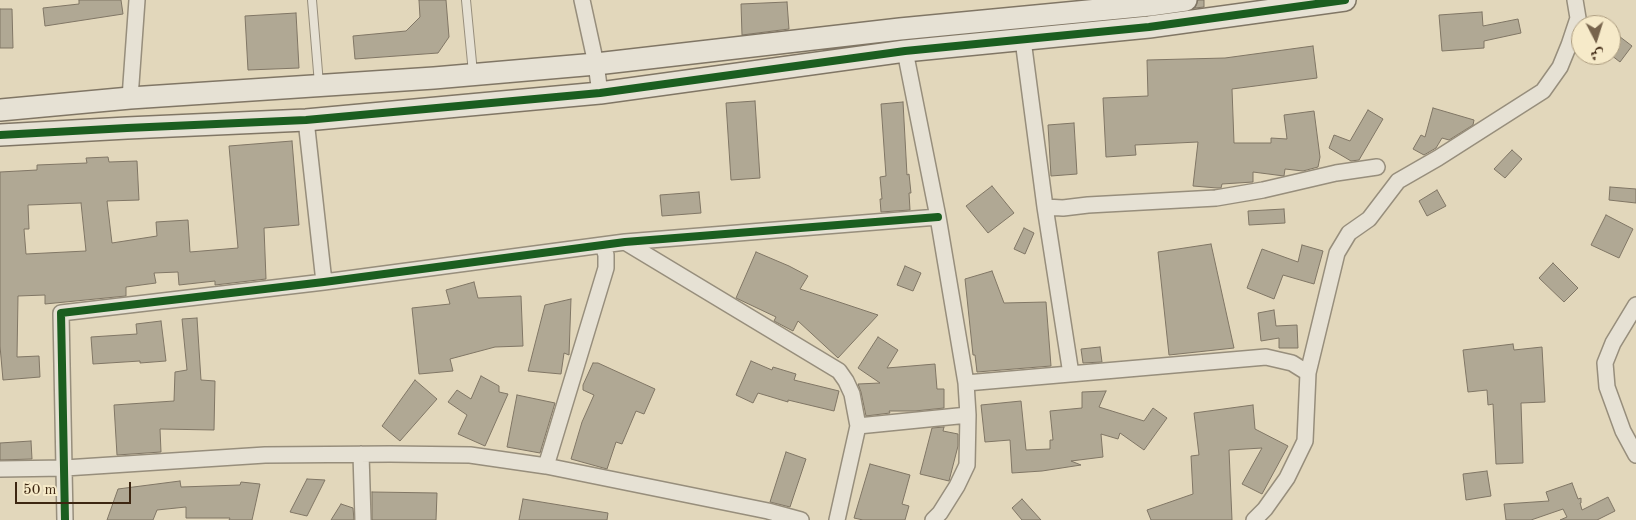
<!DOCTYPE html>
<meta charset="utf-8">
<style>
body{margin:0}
#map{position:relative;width:1636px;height:520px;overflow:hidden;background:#e2d7bb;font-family:"Old Standard TT",Amiri,serif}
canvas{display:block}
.north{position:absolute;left:1571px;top:15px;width:50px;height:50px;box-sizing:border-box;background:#f6eac9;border:1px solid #ac9c7f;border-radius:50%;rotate:175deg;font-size:14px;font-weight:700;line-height:20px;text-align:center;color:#3d2611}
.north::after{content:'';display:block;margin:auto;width:18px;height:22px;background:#77644c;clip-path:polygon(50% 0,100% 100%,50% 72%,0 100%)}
.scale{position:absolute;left:15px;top:482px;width:116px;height:22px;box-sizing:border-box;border:2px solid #3d2611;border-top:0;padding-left:6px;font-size:15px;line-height:18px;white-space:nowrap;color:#3d2611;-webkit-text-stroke:4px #f6eac9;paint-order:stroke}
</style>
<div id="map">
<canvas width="1636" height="520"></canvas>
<div class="north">ش</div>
<div class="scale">50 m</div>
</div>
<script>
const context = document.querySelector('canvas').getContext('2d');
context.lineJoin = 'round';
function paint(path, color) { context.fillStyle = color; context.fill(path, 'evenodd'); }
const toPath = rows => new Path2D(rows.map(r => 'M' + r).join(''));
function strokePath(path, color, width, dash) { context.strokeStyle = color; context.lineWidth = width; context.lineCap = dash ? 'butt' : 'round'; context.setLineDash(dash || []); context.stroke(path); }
const building = toPath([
 [79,0,121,0,123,14,45,26,43,8,79,4,79,0],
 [419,0,446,0,449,37,438,53,355,59,353,36,406,31,420,17,419,0],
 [1198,0,1204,0,1204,7,1195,8,1198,0],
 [787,2,789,29,742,35,741,4,787,2],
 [0,9,12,9,13,48,0,48,0,9],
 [1482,12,1483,26,1518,19,1521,33,1484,41,1484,48,1442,51,1439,15,1482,12],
 [296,13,299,68,248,70,245,16,296,13],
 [1611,30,1632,46,1620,62,1611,55,1611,30],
 [1313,46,1317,78,1232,89,1234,143,1271,143,1271,138,1287,139,1284,115,1314,111,1320,157,1318,167,1303,171,1285,169,1284,176,1253,172,1253,182,1222,184,1221,188,1217,188,1193,186,1198,142,1135,145,1136,155,1106,157,1103,98,1148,96,1147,60,1225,58,1313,46],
 [755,101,760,178,731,180,726,103,755,101],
 [903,102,907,175,909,174,911,193,909,193,910,210,881,212,880,199,882,199,880,177,886,176,881,104,903,102],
 [1433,108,1474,120,1473,125,1449,140,1442,138,1436,148,1424,155,1413,149,1421,135,1425,137,1433,108],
 [1368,110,1383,119,1359,160,1351,161,1329,148,1334,135,1350,141,1368,110],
 [1074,123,1077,174,1051,176,1048,125,1074,123],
 [292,141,299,225,264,228,266,279,215,285,215,281,179,285,178,272,154,273,156,283,126,287,126,296,45,304,45,295,18,296,17,357,39,356,40,377,3,380,0,346,0,172,37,170,37,165,87,163,86,158,108,157,109,162,137,161,139,200,107,201,112,243,157,236,156,222,188,220,190,252,238,248,229,146,292,141],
 [81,203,86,251,26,254,24,229,29,229,28,205,81,203],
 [1512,150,1522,159,1505,178,1494,169,1512,150],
 [992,186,1014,213,988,233,966,206,992,186],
 [1610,187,1636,189,1636,203,1609,200,1610,187],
 [1437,190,1446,206,1427,216,1419,201,1437,190],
 [699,192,701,213,662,216,660,195,699,192],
 [1284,209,1285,223,1249,225,1248,211,1284,209],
 [1606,215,1633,229,1619,258,1591,245,1606,215],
 [1024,228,1034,233,1025,254,1014,249,1024,228],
 [1211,244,1234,348,1169,355,1158,252,1211,244],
 [1302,245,1323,251,1314,284,1283,275,1274,299,1247,288,1262,249,1298,262,1302,245],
 [756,252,789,266,808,276,800,289,878,315,838,358,798,321,793,331,774,321,776,317,736,298,756,252],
 [1553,263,1578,288,1564,302,1539,278,1553,263],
 [905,266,921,273,913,291,897,285,905,266],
 [992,271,1004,303,1046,302,1051,366,977,372,975,355,973,355,965,279,992,271],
 [474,282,478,298,521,296,523,346,495,347,450,359,453,371,419,374,412,308,450,304,446,290,474,282],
 [571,299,569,355,564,353,561,374,528,371,545,305,571,299],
 [1274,310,1276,326,1297,325,1298,348,1279,348,1279,338,1261,341,1258,313,1274,310],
 [197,318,201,380,215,381,214,430,160,429,161,452,117,455,114,405,174,401,175,372,187,370,182,319,197,318],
 [161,321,166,361,140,363,140,361,93,364,91,337,137,334,136,324,161,321],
 [878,337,898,350,887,368,935,364,937,389,944,389,944,408,915,411,889,411,890,413,866,416,861,392,858,384,880,383,858,368,878,337],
 [1513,344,1514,350,1542,347,1545,402,1521,403,1523,463,1496,464,1493,404,1488,405,1487,390,1468,392,1463,350,1513,344],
 [1100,347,1102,362,1083,363,1081,349,1100,347],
 [751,361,772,370,773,367,796,374,794,380,839,391,834,411,788,400,788,402,758,393,753,403,736,395,751,361],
 [593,363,598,363,655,389,644,414,636,411,622,444,616,442,607,469,571,459,582,422,594,395,583,390,583,385,593,363],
 [481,376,499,386,499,392,508,394,485,446,458,434,467,415,448,402,457,390,471,399,481,376],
 [415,380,437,399,400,441,382,426,415,380],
 [1106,391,1099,407,1144,421,1153,408,1167,418,1144,450,1120,433,1118,439,1101,434,1103,457,1071,461,1081,465,1042,471,1012,473,1010,440,985,442,981,405,1021,401,1026,450,1050,449,1050,440,1053,440,1050,411,1082,408,1082,392,1106,391],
 [517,395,555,403,540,453,507,447,517,395],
 [1253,405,1255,429,1288,446,1262,494,1242,484,1262,448,1229,450,1232,520,1151,520,1147,510,1193,494,1191,456,1199,455,1194,413,1253,405],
 [944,427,943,431,958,434,958,446,949,481,920,474,932,428,944,427],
 [31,441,32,459,0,460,0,443,31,441],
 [786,452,806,459,790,507,770,502,786,452],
 [870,464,910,475,902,504,909,506,905,520,863,520,854,518,870,464],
 [1487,471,1491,496,1466,500,1463,474,1487,471],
 [307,479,325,480,307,516,290,512,307,479],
 [180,481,181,487,240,485,241,482,260,484,252,520,229,520,230,518,186,518,186,507,157,510,153,520,107,520,118,489,180,481],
 [1572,483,1578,499,1581,498,1581,503,1580,503,1582,510,1608,497,1615,511,1597,520,1560,520,1567,517,1563,509,1531,520,1506,520,1504,504,1549,501,1546,492,1572,483],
 [372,492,437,493,436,520,372,520,372,492],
 [523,499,608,513,607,520,519,520,523,499],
 [1022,499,1041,520,1022,520,1012,508,1022,499],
 [341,504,353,508,354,520,331,520,341,504]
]);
const lane = toPath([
 [312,0,319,84],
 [466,0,473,73]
]);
const street = toPath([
 [582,0,596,64,600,93],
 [1023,40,1045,207],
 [905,51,938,217,966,383,968,415,967,465,957,486,940,513,933,520],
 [130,98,137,0],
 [306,120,324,282],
 [625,242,839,371,846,381,852,394,858,426,837,520],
 [1636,305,1613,343,1605,363,1607,387,1623,431,1636,455],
 [1071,374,1045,207,1063,208,1088,205,1216,198,1263,190,1336,173,1377,167],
 [966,383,1266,357,1292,363,1308,373],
 [858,426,968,415],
 [361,454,363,520],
 [546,466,606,268,606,255,603,245],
 [0,469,65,468,265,455,390,454,470,455,546,466,768,511,801,520],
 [65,520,61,313,324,282,625,242,938,217],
 [1254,520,1265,509,1287,478,1305,441,1308,373,1337,253,1349,233,1369,219,1398,181,1438,158,1543,91,1560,67,1569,45,1578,18,1575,0]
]);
const secondary = toPath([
 [0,110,130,98,434,78,596,64,900,29,1150,5,1186,0],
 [0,135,127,128,306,120,600,93,905,51,1149,27,1345,0]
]);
const cycleway = toPath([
 [0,135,127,128,306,120,600,93,905,51,1149,27,1345,0],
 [65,520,61,313,324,282,625,242,938,217]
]);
paint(building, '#b0a894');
strokePath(building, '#807665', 1);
strokePath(lane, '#978e7c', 10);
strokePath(street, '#978e7c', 18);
strokePath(secondary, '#807665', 24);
strokePath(lane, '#e6e1d4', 8);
strokePath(street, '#e6e1d4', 15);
strokePath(secondary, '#e6e1d4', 21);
strokePath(cycleway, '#1b5e20', 8);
</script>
